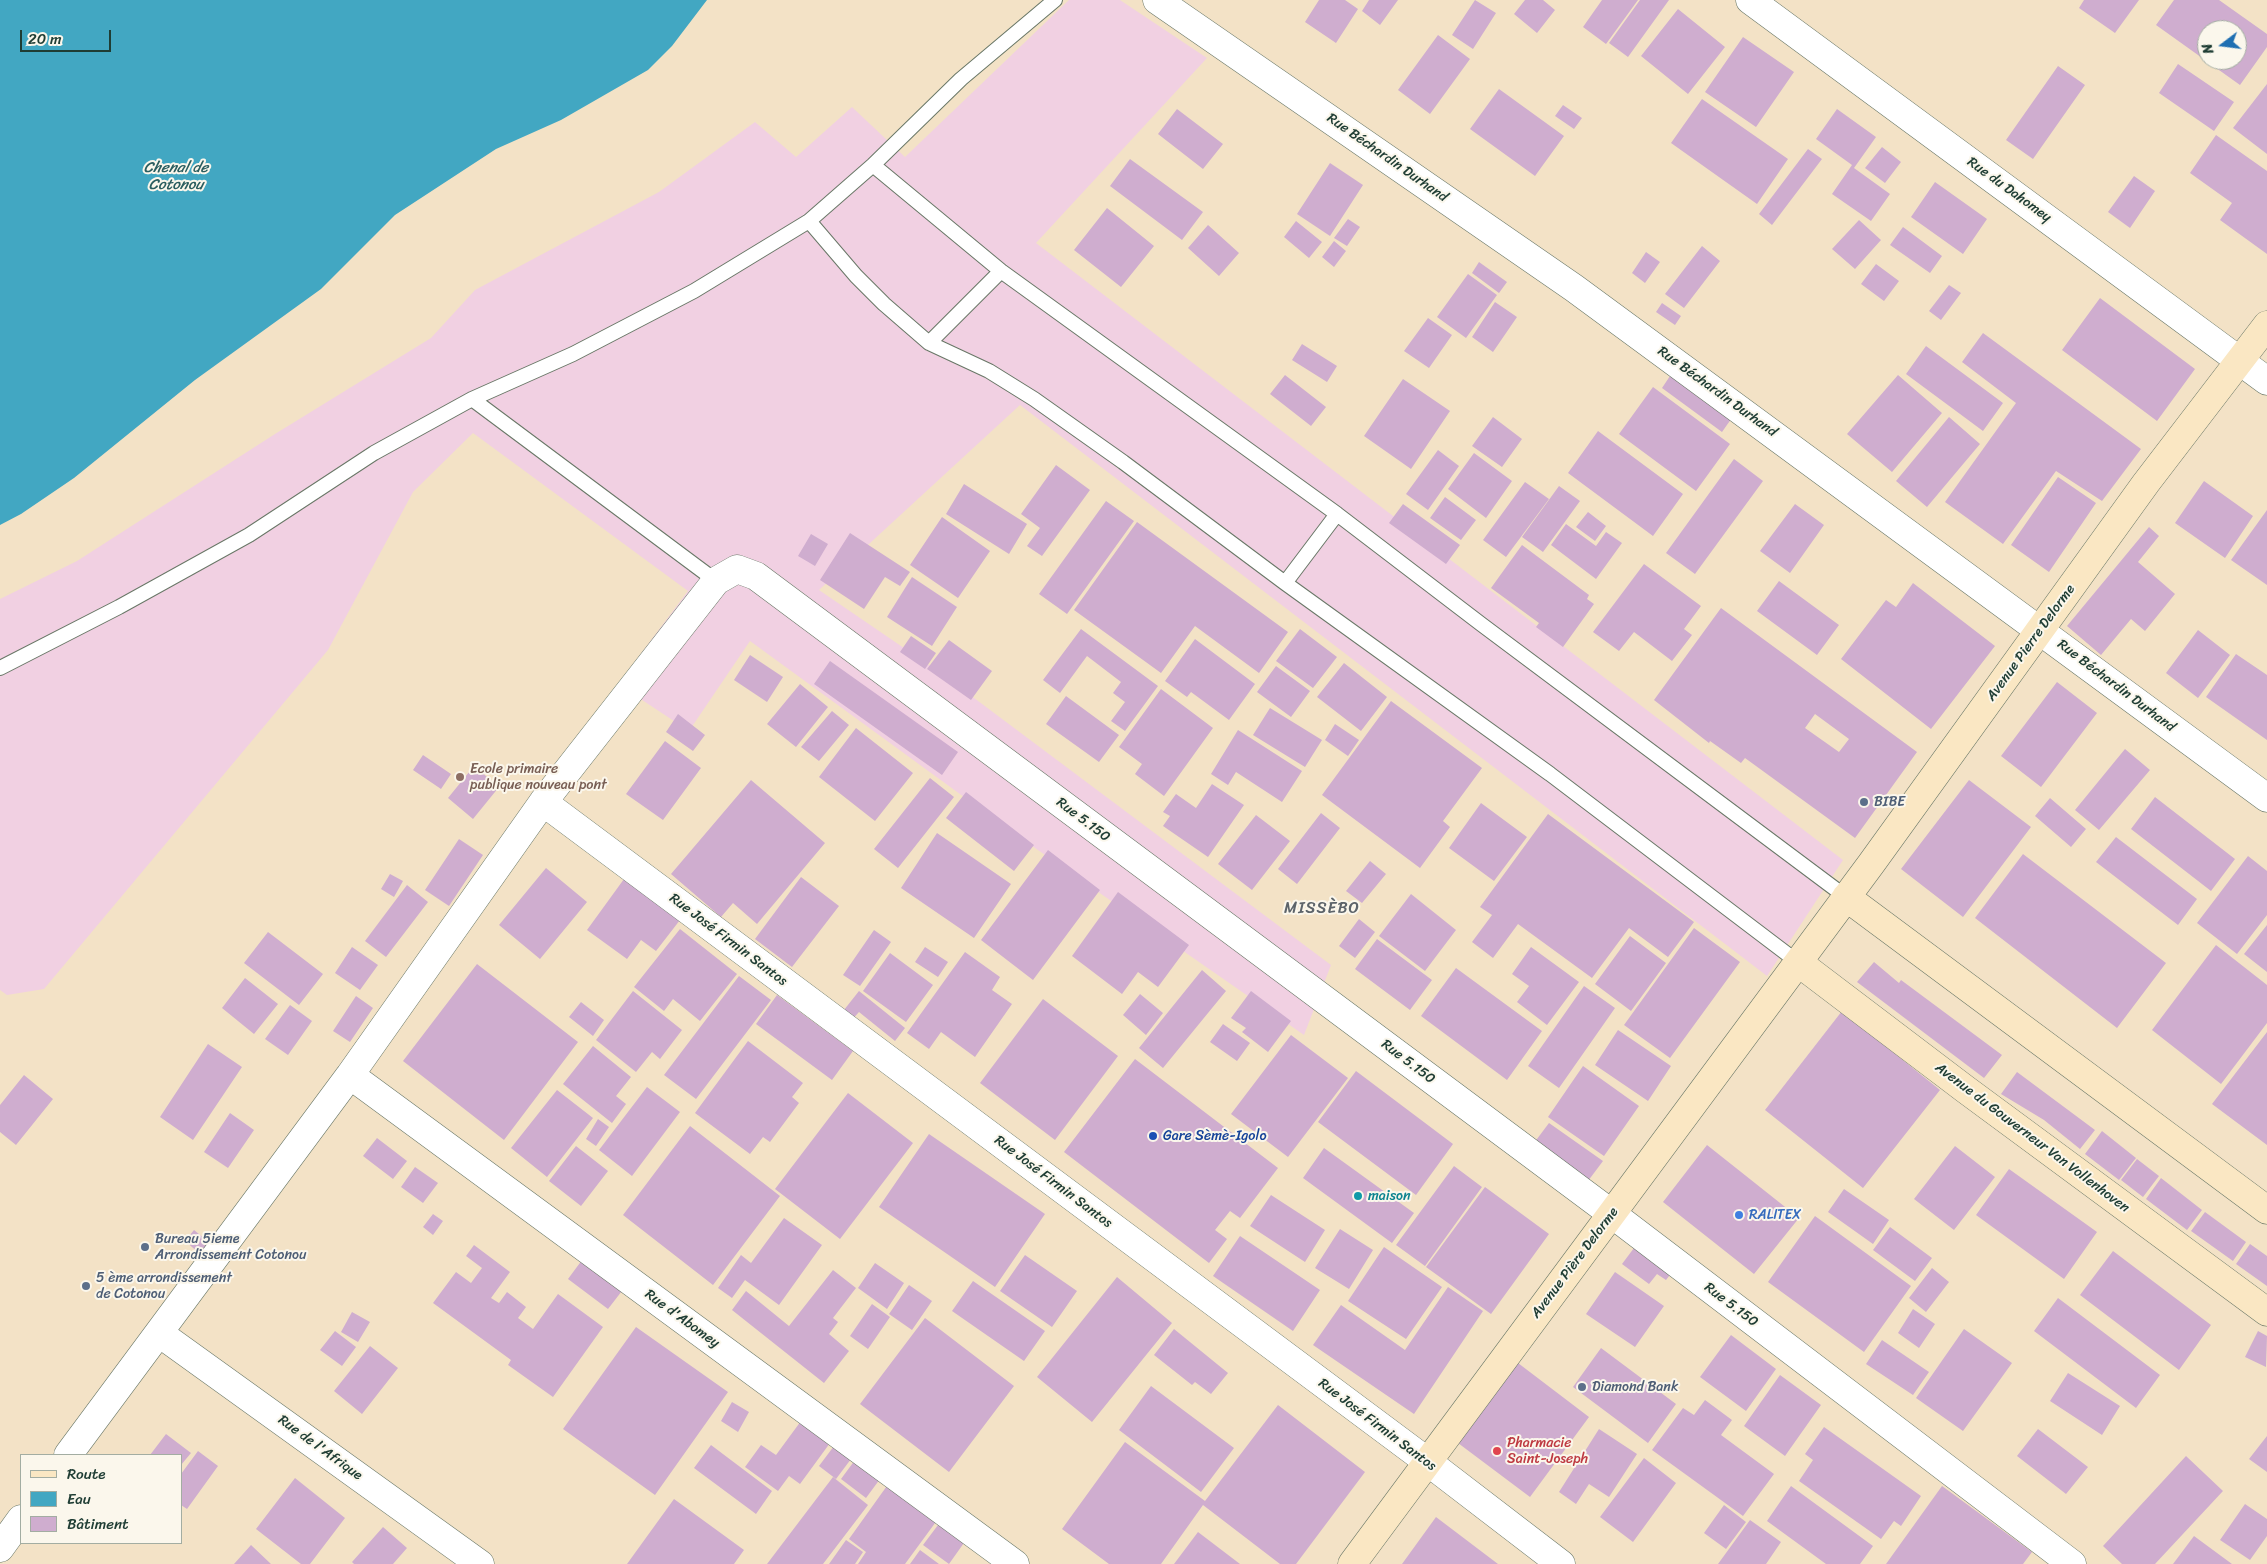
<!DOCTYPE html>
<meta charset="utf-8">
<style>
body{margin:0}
#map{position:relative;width:2267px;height:1564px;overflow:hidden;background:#f3e2c6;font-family:Sriracha,sans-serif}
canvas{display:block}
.legend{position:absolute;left:20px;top:1454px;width:162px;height:90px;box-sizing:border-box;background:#fbf7ec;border:1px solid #a3ada2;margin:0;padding:6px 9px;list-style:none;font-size:15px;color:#1f3d34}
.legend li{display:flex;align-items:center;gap:10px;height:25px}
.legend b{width:25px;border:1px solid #a3ada2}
.north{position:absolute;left:2197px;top:20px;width:50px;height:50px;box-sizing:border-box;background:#fbf7ec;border:1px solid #a3ada2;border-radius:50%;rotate:255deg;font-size:14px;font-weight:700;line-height:20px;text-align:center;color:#1f3d34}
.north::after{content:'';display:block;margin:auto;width:18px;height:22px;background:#1f6fb2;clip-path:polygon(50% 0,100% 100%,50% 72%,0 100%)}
.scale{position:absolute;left:20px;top:30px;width:91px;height:22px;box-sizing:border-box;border:2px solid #1f3d34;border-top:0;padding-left:6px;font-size:15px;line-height:18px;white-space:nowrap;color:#1f3d34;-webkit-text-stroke:4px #fbf7ec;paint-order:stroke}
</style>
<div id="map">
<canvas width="2267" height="1564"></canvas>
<ul class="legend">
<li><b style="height:6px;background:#fae7c3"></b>Route</li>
<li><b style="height:14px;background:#42a7c2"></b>Eau</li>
<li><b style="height:14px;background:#cfadcf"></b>Bâtiment</li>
</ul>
<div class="north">N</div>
<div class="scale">20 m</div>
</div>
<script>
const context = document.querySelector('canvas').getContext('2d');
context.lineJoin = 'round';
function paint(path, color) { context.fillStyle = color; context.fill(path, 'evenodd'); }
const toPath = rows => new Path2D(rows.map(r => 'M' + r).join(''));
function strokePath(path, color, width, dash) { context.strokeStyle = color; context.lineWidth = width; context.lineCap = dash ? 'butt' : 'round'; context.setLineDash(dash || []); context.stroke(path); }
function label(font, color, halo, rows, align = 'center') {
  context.font = font + ' Sriracha,sans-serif'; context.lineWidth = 4; context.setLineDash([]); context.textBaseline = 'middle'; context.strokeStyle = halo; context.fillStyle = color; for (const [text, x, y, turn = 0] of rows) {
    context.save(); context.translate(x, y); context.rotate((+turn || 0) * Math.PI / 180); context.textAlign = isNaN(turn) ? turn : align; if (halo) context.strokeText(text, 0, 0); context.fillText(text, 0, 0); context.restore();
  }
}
const built = toPath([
 [1069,0,1120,0,1207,58,1036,243,1843,860,1767,976,1020,405,819,590,942,674,1331,965,1304,1035,1012,832,750,641,689,731,618,684,688,591,473,433,413,492,328,650,44,989,7,995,0,990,0,599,77,561,275,434,431,338,475,290,659,192,755,122,796,157,852,107,905,157]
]);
const water = toPath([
 [0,0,707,0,672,46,648,70,561,120,496,149,395,215,321,289,195,380,74,478,21,514,0,525]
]);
const building = toPath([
 [1319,0,1345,0,1358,9,1336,43,1305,22],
 [1369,0,1398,0,1380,25,1362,11],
 [1475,0,1496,13,1473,49,1452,35],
 [1525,0,1543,0,1555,10,1537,33,1514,14],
 [1602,0,1638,0,1606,44,1583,27],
 [1640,0,1669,0,1628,57,1609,43],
 [2084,0,2139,0,2115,33,2079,8],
 [2174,0,2219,0,2267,34,2267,47,2240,85,2156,25],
 [2207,30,2237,30,2237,60,2207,60],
 [1678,9,1725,47,1688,94,1641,56],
 [1438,35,1470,59,1430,114,1398,90],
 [1743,37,1794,72,1756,127,1705,92],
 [2178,64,2234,102,2214,131,2159,93],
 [2058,66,2085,85,2033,159,2006,140],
 [2267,84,2267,154,2233,128],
 [1499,89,1564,136,1535,176,1470,129],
 [1702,99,1788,159,1757,204,1671,143],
 [1563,105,1582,118,1574,129,1555,116],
 [1177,109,1223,144,1203,169,1158,134],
 [1837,109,1876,137,1854,168,1890,194,1871,221,1832,194,1852,165,1816,139],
 [2216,135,2267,171,2267,254,2220,220,2232,203,2190,173],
 [1882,147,1901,162,1885,183,1865,168],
 [1808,149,1822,159,1772,225,1759,214],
 [1130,159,1203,212,1182,240,1110,186],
 [1330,163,1363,185,1330,236,1297,214],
 [2134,176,2155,191,2130,228,2108,212],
 [1935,182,1987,219,1963,254,1911,217],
 [1107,208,1154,246,1121,287,1074,250],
 [1348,219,1360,227,1347,246,1334,238],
 [1859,220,1881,240,1855,269,1832,249],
 [1296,221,1322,242,1309,258,1284,237],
 [1208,225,1239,253,1219,276,1188,248],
 [1903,227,1942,256,1930,273,1890,245],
 [1334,241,1346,251,1334,267,1322,257],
 [1702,246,1720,261,1684,308,1665,294],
 [1646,252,1660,262,1645,283,1632,273],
 [1479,262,1507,282,1499,293,1472,273],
 [1876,264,1899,281,1884,301,1861,284],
 [1468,274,1497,295,1466,338,1437,317],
 [1949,285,1961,293,1941,320,1929,311],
 [2100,298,2195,369,2157,421,2062,350],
 [1495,302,1517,317,1493,352,1472,337],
 [1662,303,1681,316,1675,325,1656,312],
 [1428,318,1452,335,1429,368,1404,351],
 [1983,333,2141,449,2102,501,2056,471,2003,544,1945,502,2016,403,1962,362],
 [1302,344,1337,366,1327,382,1292,360],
 [1926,346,2003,403,1983,431,1906,374],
 [1674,370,1734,415,1722,432,1662,388],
 [1285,375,1326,407,1311,426,1270,394],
 [1898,375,1942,413,1892,472,1847,434],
 [1403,379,1450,411,1411,469,1364,436],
 [1653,387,1730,444,1696,491,1619,434],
 [1493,417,1522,439,1502,467,1472,446],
 [1949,417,1980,444,1927,507,1896,481],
 [1598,431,1683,494,1653,536,1568,473],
 [1438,450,1459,466,1428,510,1406,494],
 [1474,453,1512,481,1486,518,1448,489],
 [1734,459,1763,481,1695,574,1666,553],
 [1056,465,1090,490,1042,556,1027,546,1040,528,1021,514],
 [2058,477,2096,503,2049,572,2011,545],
 [2204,481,2253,516,2225,558,2175,523],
 [1525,482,1549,499,1506,557,1483,540],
 [964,484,1027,524,1009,554,946,514],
 [1559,486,1580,501,1543,552,1522,537],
 [1445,497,1476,520,1461,540,1430,518],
 [1106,501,1134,521,1067,614,1039,594],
 [1403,504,1460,545,1446,564,1389,523],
 [1795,504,1824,525,1790,573,1760,551],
 [2267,510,2267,585,2231,560],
 [1588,512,1606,526,1595,541,1576,527],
 [942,517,990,551,958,598,910,565],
 [1137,522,1288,632,1259,673,1195,626,1161,673,1074,610],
 [1566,524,1596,546,1606,532,1622,543,1596,579,1551,545],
 [2149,527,2159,536,2138,562,2175,594,2145,631,2131,619,2101,655,2067,626],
 [850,533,910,572,900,586,885,577,864,609,820,580],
 [811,534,828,544,815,566,798,556],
 [1522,545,1589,595,1587,599,1594,604,1563,647,1536,627,1539,623,1491,588],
 [1644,564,1701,606,1684,629,1692,635,1672,661,1634,632,1619,651,1593,632],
 [912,577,957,607,932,646,887,617],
 [1779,581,1839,625,1817,655,1757,611],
 [1913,583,1995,646,1931,729,1841,659,1886,600,1896,607],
 [1721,608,1917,752,1855,838,1745,758,1741,763,1710,741,1709,743,1654,700],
 [1815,714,1849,739,1839,752,1805,728],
 [1081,629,1158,686,1125,731,1111,721,1125,702,1113,693,1121,682,1087,656,1060,693,1043,680],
 [1300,629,1337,657,1313,688,1276,661],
 [2198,630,2230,655,2198,698,2166,673],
 [911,636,936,653,925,669,900,652],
 [1195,639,1255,684,1229,720,1191,692,1187,697,1165,681],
 [949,640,992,671,971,700,927,669],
 [2236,654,2267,675,2267,740,2206,697],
 [750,655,783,677,767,702,734,680],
 [830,661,958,752,942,775,814,684],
 [1344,663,1387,697,1361,731,1317,697],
 [1276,666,1310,691,1291,717,1257,692],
 [2057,682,2097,713,2041,787,2001,756],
 [800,684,828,707,796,747,767,724],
 [1161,689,1213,728,1164,796,1135,774,1142,764,1119,747],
 [1066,696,1119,735,1099,762,1046,724],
 [1391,701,1482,768,1443,821,1450,827,1420,868,1322,795],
 [1270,708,1322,740,1305,767,1253,735],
 [832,711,849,725,819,761,801,747],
 [678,714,705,735,693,751,666,732],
 [1335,724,1359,740,1348,756,1325,740],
 [856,728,913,773,875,821,819,777],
 [1238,730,1302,771,1282,802,1236,772,1228,785,1211,774],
 [665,741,701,768,663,820,626,794],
 [2125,749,2150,770,2099,830,2075,810],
 [423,755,451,774,441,789,413,770],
 [474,766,499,787,473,819,448,798],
 [930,778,954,797,898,868,874,849],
 [751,780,825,843,757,924,733,903,721,917,671,874],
 [1969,780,2031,827,1963,917,1901,869],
 [1212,784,1244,805,1208,857,1163,826,1170,816,1163,812,1176,794,1196,808],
 [966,792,1034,845,1014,871,946,818],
 [2155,797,2235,859,2211,891,2131,829],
 [2050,798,2086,829,2071,847,2035,816],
 [1481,803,1527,837,1494,881,1449,848],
 [1321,813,1340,828,1297,884,1278,869],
 [1548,814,1694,922,1668,957,1629,928,1592,978,1518,924,1493,958,1472,942,1492,915,1480,907],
 [1256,815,1290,841,1252,890,1218,864],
 [937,833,1011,884,974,938,901,888],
 [2116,837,2197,899,2178,925,2096,862],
 [459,839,483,855,449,906,425,890],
 [1048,850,1100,890,1033,980,981,940],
 [2023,854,2166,963,2117,1028,1975,918],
 [2248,856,2267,871,2267,915,2237,954,2197,923],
 [1370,861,1386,874,1362,903,1346,891],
 [546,868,587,902,540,959,499,925],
 [390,874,403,881,394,897,381,889],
 [801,877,839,906,792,967,755,939],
 [624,879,680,920,656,951,641,940,627,959,587,930],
 [407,885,428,902,386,957,365,941],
 [1118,892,1189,945,1158,987,1138,972,1122,994,1072,956],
 [1411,894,1456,930,1425,971,1379,936],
 [1359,919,1375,932,1355,958,1339,946],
 [2267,925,2267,972,2244,954],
 [1694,928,1740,962,1670,1058,1624,1025],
 [680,929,737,974,700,1021,673,999,664,1011,634,987],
 [874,930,891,942,860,986,843,975],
 [268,932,323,974,299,1005,244,963],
 [1630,936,1666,963,1631,1011,1595,984],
 [1377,939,1432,980,1410,1010,1355,969],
 [2216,945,2267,985,2267,1023,2221,1084,2152,1030],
 [352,947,378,965,360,990,335,973],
 [925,947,948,962,938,977,915,962],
 [1531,947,1579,982,1547,1025,1517,1002,1529,986,1512,974],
 [965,952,1000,977,992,990,1012,1004,975,1057,941,1032,929,1049,907,1033],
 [890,953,933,985,906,1022,863,991],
 [1874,962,1899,983,1901,980,2002,1055,1984,1078,1857,982],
 [477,964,578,1042,504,1140,403,1061],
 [1456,968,1542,1031,1507,1080,1421,1016],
 [1202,970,1226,991,1163,1068,1139,1048],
 [739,976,771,1000,696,1099,664,1075],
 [245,978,278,1004,254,1034,222,1008],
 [1584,986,1615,1008,1559,1088,1528,1066],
 [633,991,682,1030,660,1059,652,1052,636,1072,596,1040],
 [859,991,905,1028,895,1041,859,1012,850,1022,840,1015],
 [1251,991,1291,1021,1268,1052,1242,1032,1246,1028,1231,1018],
 [1140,994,1163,1013,1146,1035,1123,1015],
 [777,995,853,1051,832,1080,756,1024],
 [356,996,373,1008,350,1042,333,1031],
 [1043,999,1118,1056,1055,1140,980,1083],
 [581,1002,604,1020,593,1036,569,1017],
 [290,1005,312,1021,288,1055,265,1039],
 [1842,1011,1940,1090,1863,1188,1765,1110],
 [1223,1024,1250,1043,1237,1061,1210,1042],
 [1618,1030,1671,1066,1648,1101,1595,1065],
 [2267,1032,2267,1145,2212,1104],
 [1291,1035,1348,1078,1288,1157,1231,1114],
 [748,1041,803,1083,792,1097,799,1103,770,1142,763,1137,750,1154,695,1113],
 [208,1044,242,1067,193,1140,160,1117],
 [593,1046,631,1077,616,1096,626,1104,612,1123,563,1084],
 [1135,1059,1278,1168,1240,1218,1230,1211,1215,1230,1227,1239,1209,1263,1064,1152],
 [1583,1066,1639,1106,1604,1156,1548,1117],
 [1356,1071,1453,1144,1416,1195,1318,1122],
 [2017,1072,2095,1130,2080,1149,2044,1120,2001,1094],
 [24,1075,53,1099,16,1145,0,1132,0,1105],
 [647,1087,680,1112,632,1176,599,1150],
 [557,1090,593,1118,547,1177,511,1148],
 [848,1093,913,1143,840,1239,775,1189],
 [230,1113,254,1130,228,1168,204,1152],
 [598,1119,609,1127,596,1146,586,1139],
 [1549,1123,1603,1161,1588,1181,1534,1143],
 [690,1126,780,1196,713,1285,623,1215],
 [2102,1131,2136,1158,2119,1180,2085,1154],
 [929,1134,1045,1214,995,1287,879,1207],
 [377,1138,407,1161,393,1179,363,1156],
 [1707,1145,1799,1218,1754,1274,1663,1202],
 [576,1146,608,1171,581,1206,549,1181],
 [1955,1146,1995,1177,1954,1230,1914,1199],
 [1324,1148,1414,1213,1392,1243,1303,1178],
 [2137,1159,2159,1176,2143,1197,2121,1180],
 [1454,1166,1482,1187,1425,1266,1396,1245],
 [415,1167,438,1183,423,1203,401,1187],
 [2009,1169,2097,1232,2064,1279,1976,1215],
 [2161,1178,2202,1210,2187,1230,2146,1199],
 [1485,1187,1549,1234,1491,1314,1426,1267],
 [1844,1189,1889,1220,1873,1244,1828,1212],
 [1271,1195,1325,1230,1305,1262,1250,1226],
 [2205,1212,2246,1242,2233,1261,2191,1231],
 [433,1214,443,1221,433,1235,423,1227],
 [1815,1216,1911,1286,1864,1352,1768,1282],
 [784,1218,822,1245,779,1305,745,1280,732,1298,718,1288,741,1255,751,1263],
 [1890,1227,1932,1258,1915,1281,1873,1250],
 [1340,1229,1373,1250,1349,1289,1315,1268],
 [194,1230,216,1248,206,1259,185,1241],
 [1240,1236,1320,1290,1293,1331,1213,1276],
 [1640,1240,1676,1267,1666,1280,1657,1274,1649,1284,1622,1264],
 [2250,1244,2267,1256,2267,1286,2236,1264],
 [474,1245,510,1272,491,1298,499,1303,507,1292,526,1307,518,1318,533,1329,558,1294,603,1327,553,1397,508,1365,511,1360,433,1303,456,1272,471,1283,482,1268,466,1256],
 [1384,1247,1442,1287,1406,1339,1348,1301],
 [2113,1251,2211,1325,2179,1370,2080,1295],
 [1025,1255,1077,1291,1052,1327,1000,1291],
 [585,1256,625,1287,608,1309,568,1279],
 [875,1263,904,1283,887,1309,858,1288],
 [1932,1268,1949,1282,1926,1312,1909,1298],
 [833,1270,856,1288,833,1318,838,1322,829,1334,849,1351,824,1383,732,1310,746,1291,789,1326],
 [1615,1272,1664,1306,1635,1347,1586,1314],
 [1117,1277,1172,1323,1092,1422,1037,1377],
 [973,1281,1045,1331,1024,1361,952,1311],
 [909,1285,932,1301,912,1330,889,1314],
 [1448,1287,1483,1311,1414,1414,1313,1345,1341,1305,1405,1350],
 [2058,1298,2160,1375,2136,1408,2034,1331],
 [872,1304,890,1317,868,1349,850,1336],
 [1913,1309,1935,1324,1919,1348,1898,1333],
 [352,1312,370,1322,358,1342,341,1332],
 [925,1318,1014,1386,949,1472,860,1404],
 [636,1327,728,1392,655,1495,563,1429],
 [1174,1329,1228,1373,1211,1394,1195,1382,1192,1385,1154,1355],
 [1964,1329,2012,1363,1963,1431,1916,1398],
 [335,1331,356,1347,342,1366,320,1350],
 [2258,1331,2267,1336,2266,1367,2245,1357],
 [1731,1335,1776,1369,1746,1411,1700,1377],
 [1882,1340,1929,1372,1913,1395,1866,1364],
 [370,1346,398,1368,362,1414,334,1391],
 [1601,1348,1676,1404,1648,1443,1573,1387],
 [1518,1363,1589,1417,1530,1497,1458,1443],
 [2068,1373,2120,1406,2102,1435,2050,1401],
 [1780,1375,1821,1405,1785,1456,1744,1426],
 [1151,1386,1234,1448,1201,1492,1119,1430],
 [1705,1400,1732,1420,1721,1435,1774,1474,1743,1516,1652,1450,1683,1408,1694,1415],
 [732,1402,749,1412,738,1432,721,1421],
 [1278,1405,1365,1472,1296,1564,1280,1564,1203,1505,1161,1564,1109,1564,1062,1529,1125,1442,1205,1501],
 [801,1421,830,1443,800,1484,789,1476,778,1491,745,1467,761,1445,776,1455],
 [1824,1427,1921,1496,1901,1526,1894,1521,1881,1539,1799,1481,1813,1460,1805,1454],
 [1599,1429,1637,1454,1609,1497,1589,1484,1576,1504,1559,1492],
 [2038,1429,2088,1467,2066,1494,2017,1456],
 [166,1434,191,1453,181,1465,181,1455,150,1455],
 [2267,1436,2267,1472,2249,1459],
 [837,1442,854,1455,836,1479,819,1466],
 [711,1445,772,1491,756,1514,694,1468],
 [198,1451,218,1466,187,1509,181,1505,181,1474],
 [2186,1456,2223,1491,2155,1564,2122,1564,2103,1546],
 [1644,1458,1676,1483,1633,1542,1600,1517],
 [855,1460,880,1479,866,1498,841,1479],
 [833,1477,868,1505,823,1564,767,1564],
 [295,1478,345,1518,310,1564,301,1564,256,1529],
 [889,1483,938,1519,905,1564,858,1564,866,1552,849,1539],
 [1791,1486,1873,1546,1860,1564,1826,1564,1767,1521],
 [1942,1486,2032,1552,2023,1564,1886,1564],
 [674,1499,744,1550,734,1564,627,1564],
 [2245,1504,2267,1519,2267,1536,2250,1560,2220,1540],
 [1724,1505,1746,1522,1726,1549,1704,1533],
 [1436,1517,1498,1564,1402,1564],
 [1750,1520,1781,1542,1766,1564,1718,1564],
 [941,1521,966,1540,949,1564,923,1545],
 [383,1527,407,1548,393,1564,354,1564,352,1562],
 [1198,1532,1240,1564,1174,1564],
 [2194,1536,2232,1564,2173,1564],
 [846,1540,863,1552,855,1564,829,1564],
 [251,1545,271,1564,234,1564],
 [920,1550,939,1564,910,1564]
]);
const lane = toPath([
 [873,165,1001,271,1337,514,1481,624,1846,897],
 [809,221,856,276,884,304,929,343,989,371,1034,399,1123,462,1285,583,1550,774,1799,963],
 [929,343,1001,271],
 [472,399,716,581],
 [1285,583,1337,514],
 [0,668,119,607,249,535,374,453,472,399,573,354,694,291,809,221,873,165,961,79,1055,0]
]);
const street = toPath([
 [1157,0,1574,288,2267,798],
 [1750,0,2267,381],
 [543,802,1428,1462,1561,1564],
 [350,1075,1015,1564],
 [159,1333,480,1564],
 [68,1455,350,1075,543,802,716,581,737,569,756,576,1612,1214,2072,1564],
 [0,1548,21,1519]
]);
const secondary = toPath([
 [1846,897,2267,1210],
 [1799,963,1965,1089,2267,1312],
 [1352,1564,1871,864,2146,483,2267,325]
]);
const markers = [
 [460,777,5,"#8d6e63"],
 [1864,802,5,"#5c6f8a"],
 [1153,1136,5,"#1a4fb4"],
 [1358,1196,5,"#0f9aa8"],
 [1739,1215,5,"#3f7fe0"],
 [145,1247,5,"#5c6f8a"],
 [86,1286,5,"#5c6f8a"],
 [1582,1387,5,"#5c6f8a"],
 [1497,1451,5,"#e0444e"]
];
const streetNames = [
 ["Rue Béchardin Durhand",1387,158,35],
 ["Rue du Dahomey",2009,190,36],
 ["Rue Béchardin Durhand",1717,392,36],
 ["Avenue Pierre Delorme",2031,643,-54],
 ["Rue Béchardin Durhand",2116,686,37],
 ["Rue 5.150",1083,820,37],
 ["Rue José Firmin Santos",728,940,37],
 ["Rue 5.150",1408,1062,37],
 ["Avenue du Gouverneur Van Vollenhoven",2032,1138,37],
 ["Rue José Firmin Santos",1053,1182,37],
 ["Avenue Pière Delorme",1575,1263,-53],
 ["Rue 5.150",1731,1305,37],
 ["Rue d'Abomey",682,1319,36],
 ["Rue José Firmin Santos",1377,1425,37],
 ["Rue de l'Afrique",320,1448,36]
];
const educationNames = [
 ["Ecole primaire",470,769],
 ["publique nouveau pont",470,785]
];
const serviceNames = [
 ["BIBE",1874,802],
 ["Bureau 5ieme",155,1239],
 ["Arrondissement Cotonou",155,1255],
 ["5 ème arrondissement",96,1278],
 ["de Cotonou",96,1294],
 ["Diamond Bank",1592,1387]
];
const transitNames = [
 ["Gare Sèmè-Igolo",1163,1136]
];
const cultureNames = [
 ["maison",1368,1196]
];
const shopNames = [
 ["RALITEX",1749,1215]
];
const healthNames = [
 ["Pharmacie",1507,1443],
 ["Saint-Joseph",1507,1459]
];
const waterNames = [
 ["Chenal de",176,168],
 ["Cotonou",176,185]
];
const quarterNames = [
 ["MISSÈBO",1322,909]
];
paint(built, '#f1d0e2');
paint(water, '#42a7c2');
paint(building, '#cfadcf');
strokePath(lane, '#697767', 16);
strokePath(street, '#697767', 29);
strokePath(secondary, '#697767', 29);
strokePath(lane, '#fff', 14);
strokePath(street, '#fff', 28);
strokePath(secondary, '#fae7c3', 28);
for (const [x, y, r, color] of markers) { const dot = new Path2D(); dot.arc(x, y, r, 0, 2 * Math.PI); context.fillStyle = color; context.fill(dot); strokePath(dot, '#fbf7ec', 2); }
label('14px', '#1f3d34', '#fbf7ec', streetNames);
label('14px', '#785e54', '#fbf7ec', educationNames, 'left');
label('14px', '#4e5e75', '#fbf7ec', serviceNames, 'left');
label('14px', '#164399', '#fbf7ec', transitNames, 'left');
label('14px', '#0d838f', '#fbf7ec', cultureNames, 'left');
label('14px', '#366cbe', '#fbf7ec', shopNames, 'left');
label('14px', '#be3a42', '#fbf7ec', healthNames, 'left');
label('italic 15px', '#2a5d5f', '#fbf7ec', waterNames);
context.letterSpacing = '1px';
label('16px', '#5d646a', '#fbf7ec', quarterNames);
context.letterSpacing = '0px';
</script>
